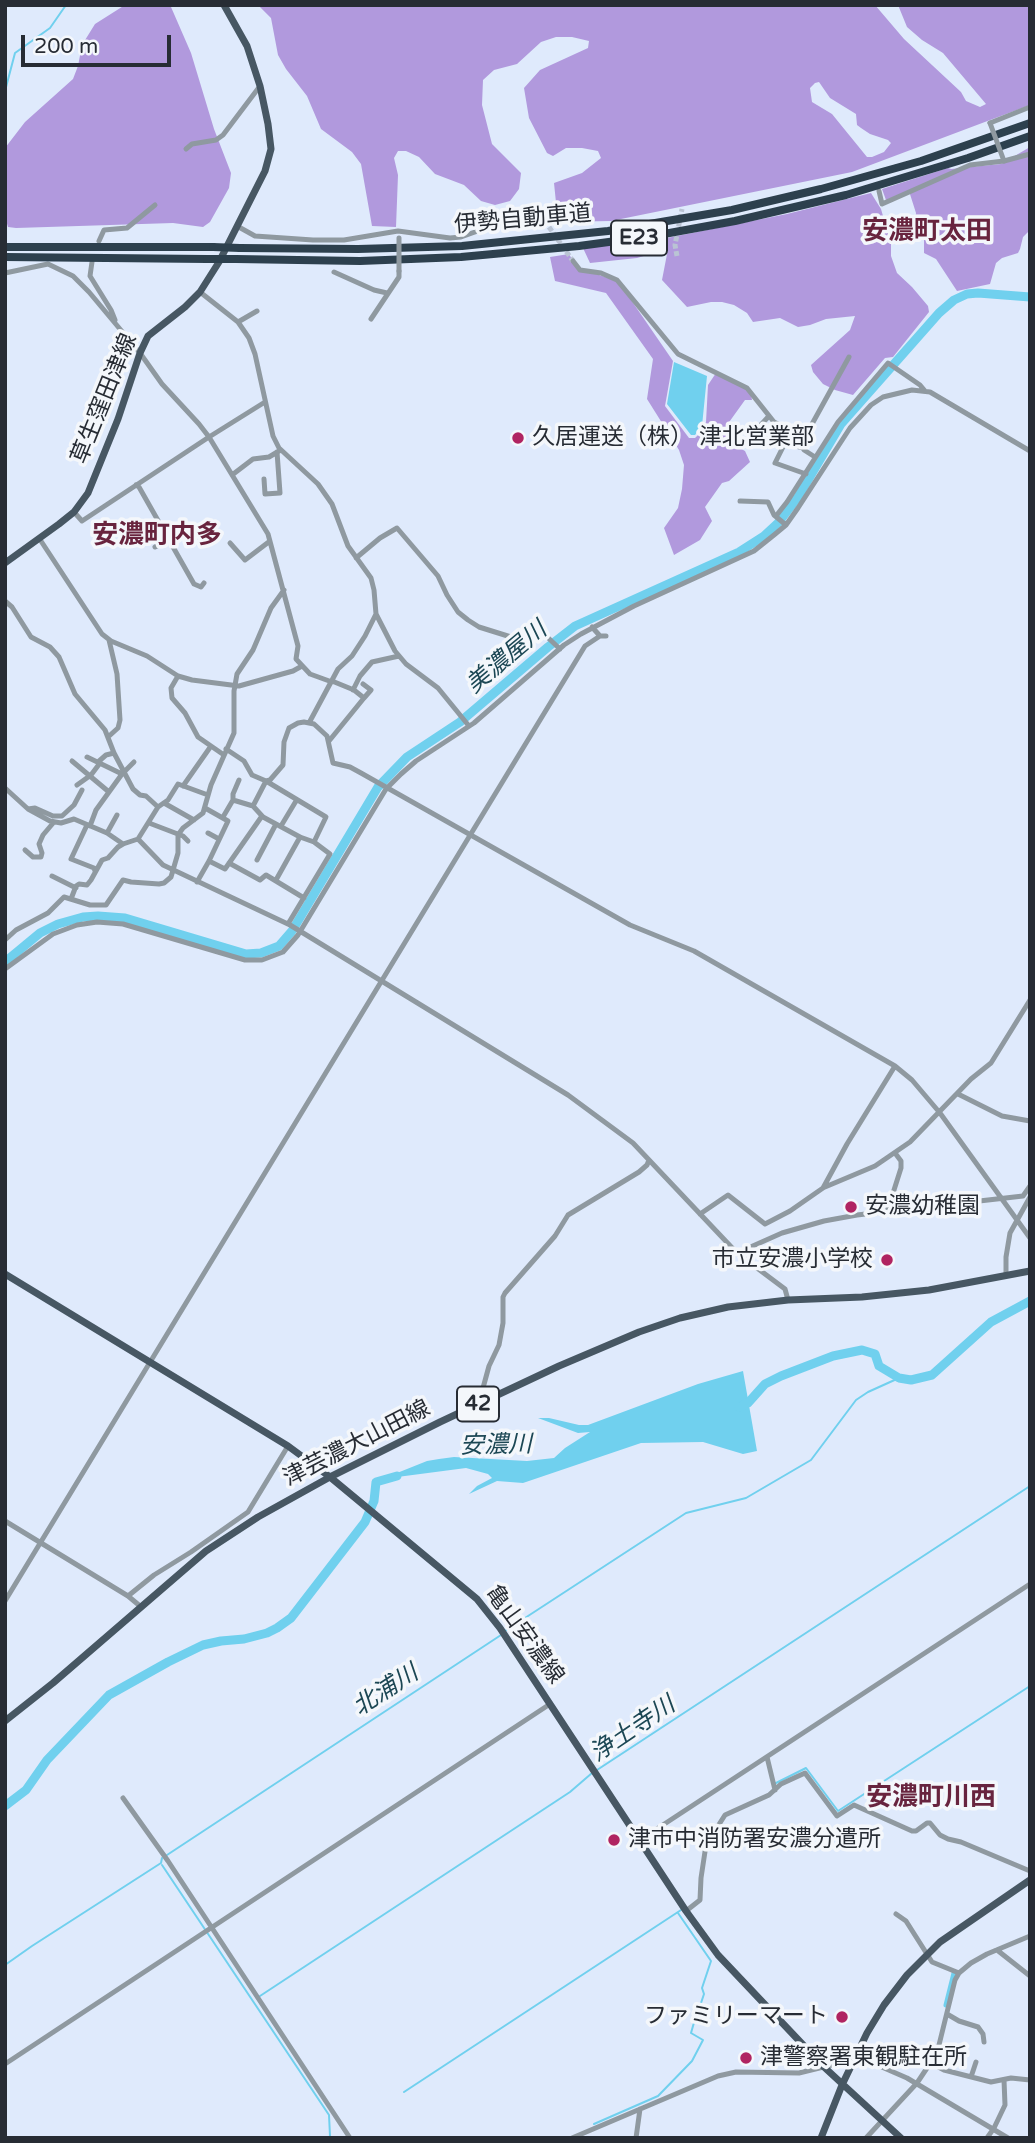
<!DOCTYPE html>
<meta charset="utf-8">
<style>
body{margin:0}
#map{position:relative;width:1035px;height:2143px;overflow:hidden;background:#dfeafc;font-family:"Varela Round",sans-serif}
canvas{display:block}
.frame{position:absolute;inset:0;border:7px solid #272c34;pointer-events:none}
.scale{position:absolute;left:21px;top:35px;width:150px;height:32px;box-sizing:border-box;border:4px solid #272c34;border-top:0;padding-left:9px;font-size:21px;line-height:24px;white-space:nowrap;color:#272c34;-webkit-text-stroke:5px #f4f7fb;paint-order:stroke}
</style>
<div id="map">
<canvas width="1035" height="2143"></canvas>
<div class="frame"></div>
<div class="scale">200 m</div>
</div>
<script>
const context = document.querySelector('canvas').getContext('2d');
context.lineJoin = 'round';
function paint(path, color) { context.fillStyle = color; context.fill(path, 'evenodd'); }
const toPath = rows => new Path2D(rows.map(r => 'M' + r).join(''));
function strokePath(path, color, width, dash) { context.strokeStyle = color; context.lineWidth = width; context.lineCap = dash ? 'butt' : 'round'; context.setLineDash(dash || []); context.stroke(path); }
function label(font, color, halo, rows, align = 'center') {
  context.font = font + ' "Varela Round","Noto Sans JP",sans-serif'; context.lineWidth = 7; context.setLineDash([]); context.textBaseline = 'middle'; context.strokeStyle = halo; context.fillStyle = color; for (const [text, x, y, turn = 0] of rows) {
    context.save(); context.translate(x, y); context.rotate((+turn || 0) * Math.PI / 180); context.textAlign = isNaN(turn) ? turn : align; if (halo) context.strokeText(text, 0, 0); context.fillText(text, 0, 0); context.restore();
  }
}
const forest = toPath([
 [125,5,169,5,171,7,191,53,214,129,231,173,229,188,210,222,203,227,173,223,16,228,8,227,5,217,5,148,25,122,73,79,78,66,82,45,95,24],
 [258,5,875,5,904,39,961,92,966,101,980,107,986,104,943,53,922,40,907,27,898,5,1030,5,1030,105,852,172,611,221,558,222,554,183,582,173,601,158,598,151,582,148,566,148,553,156,547,153,529,118,524,88,540,70,588,48,589,41,572,37,556,37,541,42,517,64,494,70,483,80,482,105,492,144,521,173,519,189,510,201,495,205,481,201,464,185,435,174,419,157,406,151,398,151,394,158,398,175,396,227,372,226,361,164,352,152,321,129,307,96,286,69,278,55,271,18],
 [819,82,830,98,856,114,857,125,861,128,870,134,888,140,891,143,884,152,872,157,867,157,832,114,812,102,810,88,815,83],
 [1030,147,1030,230,1023,237,1020,249,1018,253,1002,258,996,263,990,284,957,291,936,259,924,253,924,240,915,221,916,213,909,191,886,200,882,189,948,168,951,169,1001,164],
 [871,193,881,209,891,244,891,256,897,273,912,287,928,306,929,312,893,357,885,358,853,395,835,390,823,384,813,372,811,365,850,330,855,316,826,319,810,325,798,327,780,318,753,322,747,313,734,305,722,302,711,302,687,307,662,280,668,249,637,258,590,263,583,248,667,238,787,214],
 [569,254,577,268,618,281,673,361,665,406,689,438,695,438,702,431,706,422,708,385,716,373,745,386,751,394,752,400,745,400,727,425,726,433,732,444,745,451,750,462,729,481,722,483,705,507,712,521,700,540,674,555,664,528,678,508,682,489,684,465,679,450,647,399,653,359,606,293,555,281,550,257]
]);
const water = toPath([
 [674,362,707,376,702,426,695,435,691,435,667,404],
 [743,1371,757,1451,743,1454,703,1442,641,1443,523,1483,497,1481,469,1494,477,1486,492,1478,488,1474,466,1468,382,1479,427,1461,439,1459,454,1457,527,1461,554,1458,565,1448,590,1432,578,1433,538,1418,549,1418,579,1425,588,1425,698,1384]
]);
const stream = toPath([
 [5,91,15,53,50,28,66,5],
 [505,1631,686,1513,746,1498,811,1460,856,1400,868,1392,899,1378],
 [597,1770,1030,1486],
 [776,1783,806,1768,838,1811,1030,1686],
 [167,1855,501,1635],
 [162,1865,329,2115,330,2136,328,2138],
 [5,1965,32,1946,161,1863,162,1858],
 [260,1996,570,1792,592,1773],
 [404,2092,681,1910],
 [594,2124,658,2096,692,2061,703,2040,691,2033,695,2019,703,2008,701,2003,704,1994,702,1988,711,1961,678,1913]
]);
const canal = toPath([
 [946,2005,954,1973]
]);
const river = toPath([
 [5,962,40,933,58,924,83,917,98,916,125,918,246,954,261,953,279,946,292,931,378,787,407,757,460,722,548,647,575,626,739,552,764,536,778,523,798,497,841,424,939,313,954,300,967,294,978,293,1030,297],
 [739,1407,748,1403,765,1384,781,1376,833,1356,862,1350,875,1354,879,1366,899,1378,911,1380,932,1375,991,1322,1030,1301],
 [5,1806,26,1790,47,1760,109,1695,168,1662,203,1645,221,1641,244,1639,267,1633,277,1628,291,1618,365,1522,374,1501,376,1482,397,1476]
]);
const minorTunnel = toPath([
 [549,227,573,261],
 [677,256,675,245,682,209]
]);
const minor = toPath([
 [990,123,1030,107],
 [186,149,192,144,216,140,223,135,260,86],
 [879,191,882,204,970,165,1004,161,1030,154],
 [237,226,255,236,313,240,344,240,398,231,450,238,461,237,500,223,555,217],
 [99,241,104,230,127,228,155,205],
 [573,261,580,270,601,273,617,280,678,354,747,388,774,422,804,438],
 [92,262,90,276,111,310,115,320],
 [334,272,374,290,387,293],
 [5,273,48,264,73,276,89,292,140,353,162,384,199,424,209,437,268,534,298,646,296,659,310,674,332,682],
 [200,292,238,322,249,338,255,354,273,436,279,448,318,484,332,504,348,546,371,578,374,590,376,614,395,651,406,664,438,688,469,726],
 [371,319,399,277,399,271],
 [238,322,257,311],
 [769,416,758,428,764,433,779,441,803,448],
 [785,443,775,463,806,474],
 [815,457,804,450,801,444,849,357],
 [232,475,253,459,269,457,279,451],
 [264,479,265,494,280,493,277,452],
 [136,485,139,487,194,584,201,587,204,583],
 [740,501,768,502,774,515,786,525],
 [74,512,82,521,209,437,265,402],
 [776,516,787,502,838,422,888,363,920,385,925,391],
 [39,538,102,634,111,641,147,656,178,676,192,680,239,686,293,671,302,666],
 [230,543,245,560,270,541],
 [155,547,168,540],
 [356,558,380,538,397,528,438,576,447,595,458,612,468,620,479,627,511,637,544,634,560,649],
 [5,601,12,607,31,637,50,647,59,657,75,694,105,730,114,753,133,789,140,795,146,796,158,807],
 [592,627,600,636,606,636],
 [178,676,171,688,172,698,185,713,198,737,224,755],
 [363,684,371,690,364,698],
 [353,690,360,676,372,662,399,656],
 [309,723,338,669,352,656,365,636,376,614],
 [108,737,118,728,120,720,117,674,109,640],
 [329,741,364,698,354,690,332,681],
 [226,749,244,761,252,775,266,781,270,780,283,765,284,742,289,728,298,723,304,722,314,724,327,736,333,763,350,767,361,773,630,925,694,951,895,1066,912,1080,940,1113,1030,1238],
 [87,757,122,774],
 [72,761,109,792],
 [98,762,106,755,114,753],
 [77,785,91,775,100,763],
 [183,786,211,746],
 [5,788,28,809,50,821,61,823,74,819,107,833,123,844,138,839,163,865,290,925,568,1095,633,1143,737,1253,785,1289,788,1300],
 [233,800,233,794,239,780],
 [164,803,194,820],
 [253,806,266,781,326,817,314,842],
 [28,809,35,808,53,816,62,816,74,805,82,790],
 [223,817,233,800,253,806,263,817,300,837,314,842,330,854,288,924],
 [149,823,183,836,188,841],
 [87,825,71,859,94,868,95,871],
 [90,826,96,810,122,774,134,762],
 [281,826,296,801],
 [107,833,117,815],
 [208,833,219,839],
 [138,839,158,807,168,800,178,784,208,795],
 [25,850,33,857,41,857,42,853,39,844,43,835,54,822],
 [257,860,276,824],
 [209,861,225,869,262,816],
 [229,863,260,880,266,875,304,898],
 [52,876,76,888],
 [276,880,300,837],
 [197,882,209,861,228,821,205,808],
 [71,899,76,886,79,884,87,885,91,880,102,860,108,858,118,847,123,844],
 [5,940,16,930,48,913,64,897,90,905,106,905,123,880,131,882,159,884,164,883,171,877,178,853,178,835,183,828,203,813,211,785,234,733,234,691,237,674,253,650,271,608,284,590],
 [5,969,53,934,77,925,97,922,123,924,245,960,262,960,283,952,298,935,386,789,401,774,416,761,474,723,564,645,581,634,634,606,754,551,774,535,786,525,798,508,850,428,871,405,883,397,912,390,930,392,1030,451],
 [958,1094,1002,1116,1030,1121],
 [825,1187,875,1166,910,1142,971,1079,991,1063,1030,1000],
 [887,1212,901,1168,901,1161,895,1153],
 [700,1214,728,1195,765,1224,790,1211,823,1188,847,1144,895,1066],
 [737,1253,782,1233,824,1221,857,1215,1023,1196,1030,1186],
 [1006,1275,1006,1257,1010,1233,1030,1197],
 [462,1412,462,1404,484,1390,483,1388,489,1366,499,1345,503,1323,503,1297,505,1293,555,1236,568,1215,639,1172,647,1165,649,1160],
 [5,1521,128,1596,140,1606],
 [128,1596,154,1575,191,1552,248,1512,288,1446],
 [5,1601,585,646,600,636],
 [767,1757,775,1790],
 [123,1798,168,1861,350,2138],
 [640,1840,1030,1584],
 [686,1911,700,1900,701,1878,706,1845,725,1815,769,1795,781,1784,805,1773,837,1816,854,1805,912,1831,916,1831,927,1823,930,1823,940,1835,948,1839,961,1842,1030,1871],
 [896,1914,906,1921,932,1962,959,1973],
 [997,1950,1030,1976],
 [947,2014,959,2021,978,2027,983,2034,984,2042],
 [931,2063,944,2070,991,2082,1011,2078,1030,2080],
 [5,2064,550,1704],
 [971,2077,976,2062],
 [572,2138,718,2076,736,2072,799,2073,856,2059,868,2061,907,2078,1008,2138],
 [636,2138,640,2109],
 [866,2138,917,2083,937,2053,955,1980,959,1973,971,1963,987,1954,1030,1936],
 [987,2138,994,2128,1005,2105,1004,2080]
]);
const major = toPath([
 [5,563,59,524,74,512,88,493,118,419,140,353,148,336,185,307,200,292,219,262,265,171,271,149,268,124,260,86,247,46,224,5],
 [5,1274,288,1446,330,1477,477,1599,500,1628,686,1911,718,1955,824,2067,901,2138],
 [5,1721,53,1683,206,1551,258,1517,330,1477,440,1422,559,1366,639,1332,680,1318,728,1307,788,1300,862,1297,929,1290,1030,1271],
 [821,2138,842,2085,867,2033,884,2005,907,1975,940,1942,1030,1880]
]);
const highway = toPath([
 [5,247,213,247],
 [240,248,358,249,462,246,608,231,732,210,821,189,921,161,1030,123],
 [5,257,207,259],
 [236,259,360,261,461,257,579,246,653,236,735,221,846,195,968,158,1030,136]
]);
const minorBridge = toPath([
 [990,123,1004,161],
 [399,238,399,271]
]);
const highwayBridge = toPath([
 [213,247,240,248],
 [207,259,236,259]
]);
const markers = [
 [518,438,7,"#b02461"],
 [851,1207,7,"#b02461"],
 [887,1260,7,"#b02461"],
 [614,1840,7,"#b02461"],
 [842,2017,7,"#b02461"],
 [746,2058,7,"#b02461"]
];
const shields = [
 [639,238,56],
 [478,1404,42]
];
const shieldNames = [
 ["E23",639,238],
 ["42",478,1404]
];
const streetNames = [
 ["伊勢自動車道",523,220,-5],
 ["草生窪田津線",105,399,-68],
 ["津芸濃大山田線",357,1444,-27],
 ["亀山安濃線",524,1635,54]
];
const poiNames = [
 ["久居運送（株） 津北営業部",532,438],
 ["安濃幼稚園",865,1207],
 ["市立安濃小学校",873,1260,"right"],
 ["津市中消防署安濃分遣所",628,1840],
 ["ファミリーマート",828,2017,"right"],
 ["津警察署東観駐在所",760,2058]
];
const waterNames = [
 ["美濃屋川",507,658,-40],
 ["安濃川",496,1446,-1],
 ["北浦川",386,1691,-33],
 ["浄土寺川",633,1730,-34]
];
const quarterNames = [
 ["安濃町太田",927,232],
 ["安濃町内多",157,536],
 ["安濃町川西",931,1798]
];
paint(forest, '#b199dd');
paint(water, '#70d0ee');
strokePath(stream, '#70d0ee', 2);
strokePath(canal, '#70d0ee', 5);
strokePath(river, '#70d0ee', 9);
strokePath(minorTunnel, '#bac4d4', 5, [5, 2.5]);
strokePath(minor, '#8f99a0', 5);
strokePath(major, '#475763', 7);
strokePath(highway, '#2d404e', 8);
strokePath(minorBridge, '#8f99a0', 5);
strokePath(highwayBridge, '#2d404e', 8);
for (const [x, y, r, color] of markers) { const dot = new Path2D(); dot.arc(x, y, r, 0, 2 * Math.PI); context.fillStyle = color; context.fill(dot); strokePath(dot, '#f4f7fb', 2.5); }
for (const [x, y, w] of shields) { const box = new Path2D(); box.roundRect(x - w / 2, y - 17.5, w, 35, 5); context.fillStyle = '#f4f7fb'; context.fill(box); strokePath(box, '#272c34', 2); }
label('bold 21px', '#272c34', null, shieldNames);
label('23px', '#272c34', '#f4f7fb', streetNames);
label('23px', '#272c34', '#f4f7fb', poiNames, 'left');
label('italic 24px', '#1c4754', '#f4f7fb', waterNames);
label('bold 26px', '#68243e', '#f4f7fb', quarterNames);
</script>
